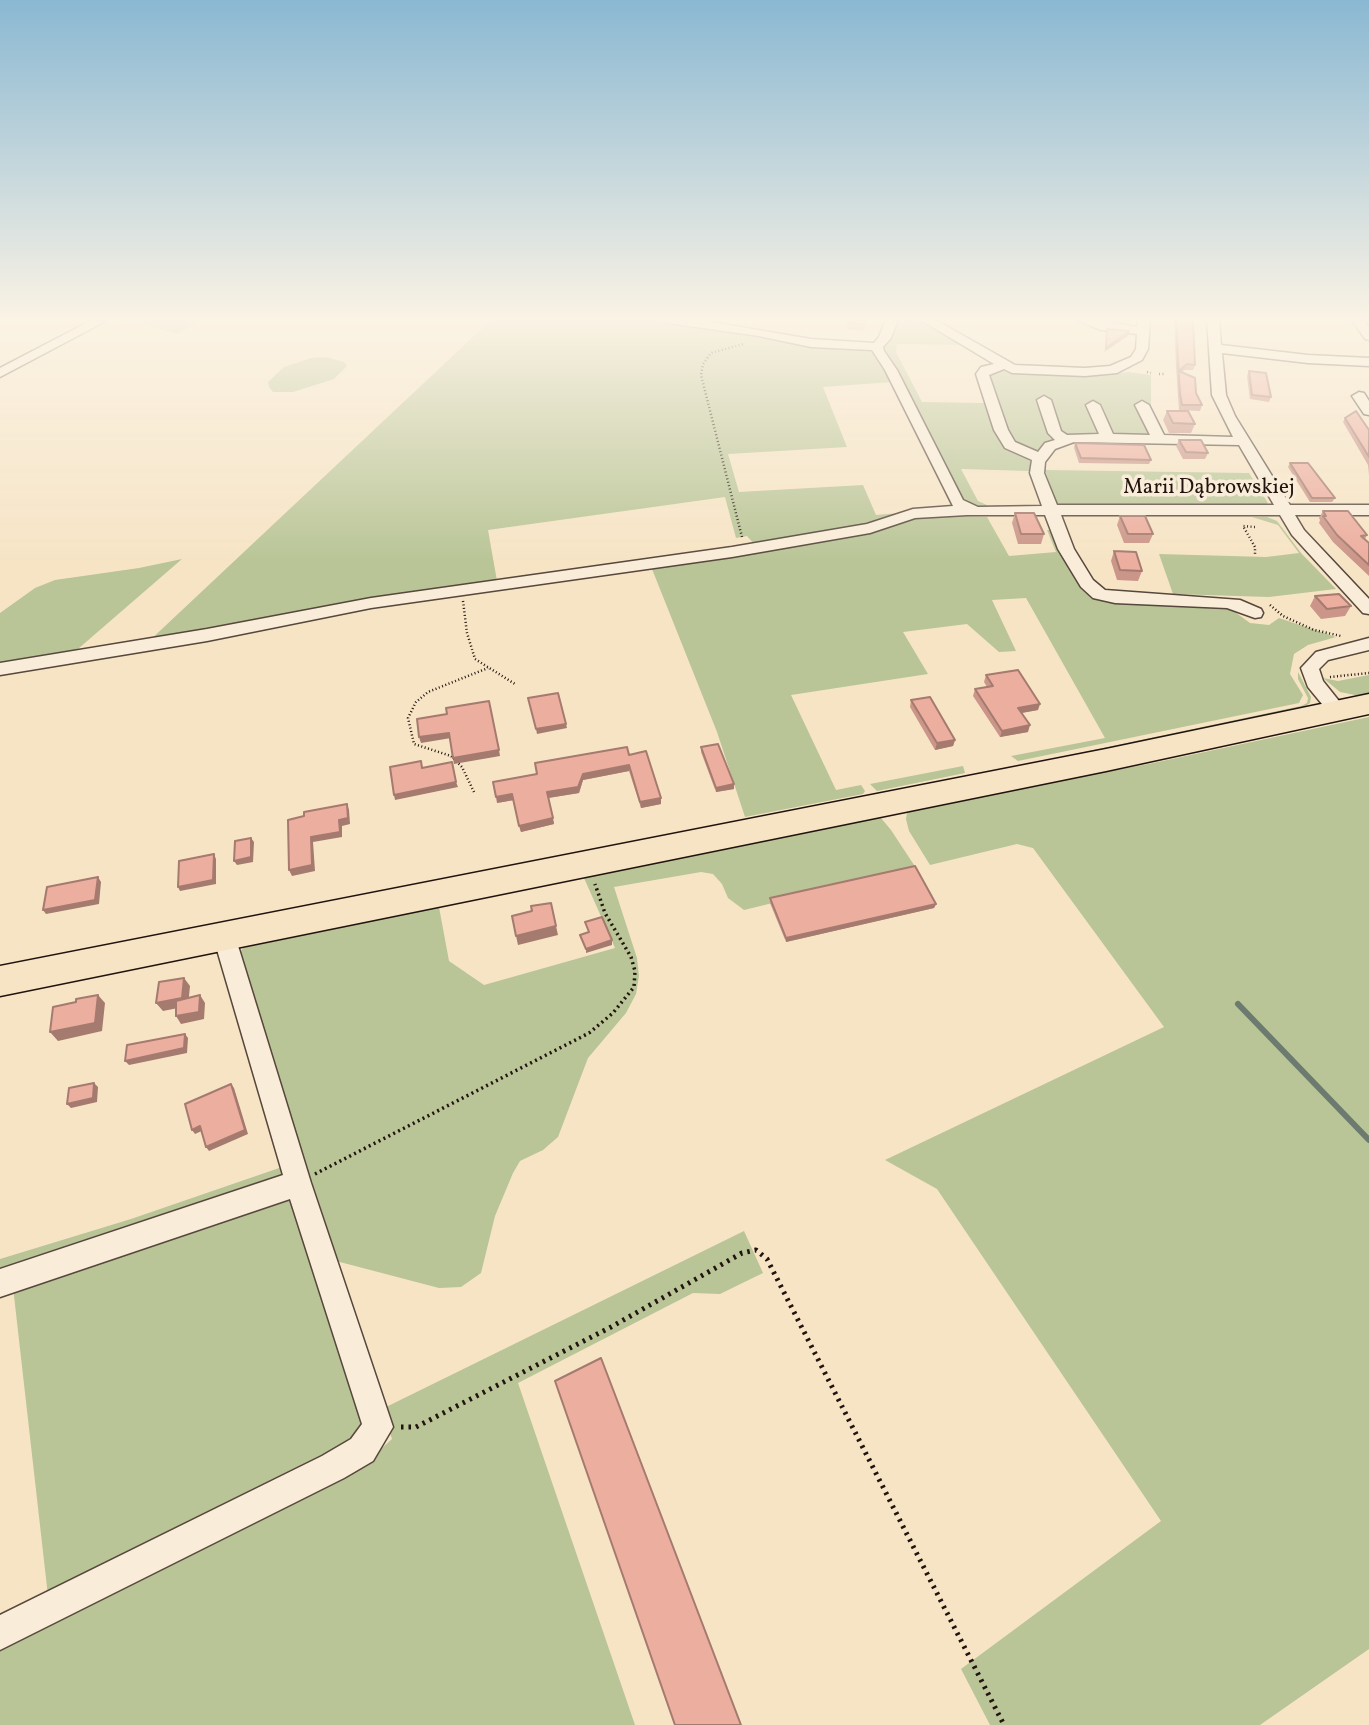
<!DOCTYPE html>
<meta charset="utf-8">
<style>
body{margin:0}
canvas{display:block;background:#f6e4c5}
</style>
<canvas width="1369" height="1725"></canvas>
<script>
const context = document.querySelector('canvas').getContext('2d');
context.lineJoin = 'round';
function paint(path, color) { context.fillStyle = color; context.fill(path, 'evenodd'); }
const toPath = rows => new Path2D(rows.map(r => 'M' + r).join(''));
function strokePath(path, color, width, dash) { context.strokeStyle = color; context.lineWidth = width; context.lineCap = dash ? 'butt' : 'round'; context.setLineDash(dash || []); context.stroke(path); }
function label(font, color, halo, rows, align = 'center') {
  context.font = font + ' Vollkorn,serif'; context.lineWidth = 7; context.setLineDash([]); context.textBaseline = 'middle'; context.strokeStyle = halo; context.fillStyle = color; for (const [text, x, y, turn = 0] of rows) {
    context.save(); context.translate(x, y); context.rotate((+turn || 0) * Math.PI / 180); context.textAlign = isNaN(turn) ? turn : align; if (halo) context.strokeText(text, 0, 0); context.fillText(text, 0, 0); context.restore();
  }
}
const green = toPath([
 [121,319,203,319,177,334],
 [492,319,644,319,873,350,892,382,823,387,847,447,728,454,739,492,863,485,876,515,900,513,865,525,754,544,747,536,736,538,725,497,488,530,497,581,147,643],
 [897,319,924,322,961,345,897,344,896,352,922,402,986,403,1003,444,1031,461,1029,471,961,469,978,501,989,506,1000,505,1000,508,979,509,965,504,883,353,882,345],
 [326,357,344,362,347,366,334,379,293,392,273,392,269,387,268,382,284,367,311,358],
 [1001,370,1022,373,1114,374,1128,372,1151,375,1151,415,1161,434,1071,434,1055,438,1040,450,1029,450,1010,440,987,375],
 [1045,470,1249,473,1268,503,1260,507,1061,505,1056,503],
 [963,516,987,517,1009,556,1056,552,1047,530,1051,530,1057,544,1097,599,1228,607,1250,623,1269,625,1279,618,1336,637,1308,645,1294,654,1290,674,1303,695,1299,703,1018,761,1011,756,1105,738,1026,598,992,600,1016,651,999,652,967,624,903,632,928,674,791,695,836,790,861,785,865,791,863,794,745,817,717,732,652,569,729,556,909,519],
 [1252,517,1267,517,1277,521,1301,553,1336,589,1269,597,1173,594,1159,554,1266,557,1299,553,1278,525],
 [182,559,71,655,0,666,0,613,35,588,55,580,139,568],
 [1298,672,1311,697,1310,703,1303,708,1018,766,1301,706,1307,703,1308,698,1298,679],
 [1369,675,1369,694,1360,696,1340,692,1323,678,1338,681],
 [1369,717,1369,1649,1260,1725,990,1725,961,1669,1161,1521,937,1189,885,1160,1164,1027,1033,848,1017,844,930,865,909,831,906,819,907,813,911,809,1153,763],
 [963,766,965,773,877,791,870,784],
 [874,815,881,818,891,830,916,868,744,910,728,898,722,884,713,874,701,872,614,887,637,958,639,976,636,994,626,1013,588,1058,558,1137,543,1150,520,1161,513,1173,495,1216,481,1273,461,1287,439,1288,336,1261,238,955,243,948,439,907,449,961,484,985,615,948,584,878,600,875,601,871],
 [285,1166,283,1178,0,1273,0,1259,131,1219],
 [283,1198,292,1202,364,1427,354,1441,48,1596,13,1287],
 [744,1231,763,1273,720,1294,693,1293,518,1383,635,1725,0,1725,0,1648,372,1457,392,1439,382,1409]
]);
const stream = toPath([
 [1238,1004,1369,1140]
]);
const pathFar2 = toPath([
 [1147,372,1151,373],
 [1159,374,1164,374],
 [1255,527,1243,526,1255,547,1255,555],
 [742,537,701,375,703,364,711,353,744,344],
 [463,601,467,633,475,659,515,684],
 [1270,605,1283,616,1314,630,1341,636],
 [1330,677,1369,673],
 [474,792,462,767,451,756,414,744,408,718,416,702,428,692,488,668]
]);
const pathFar1 = toPath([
 [315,1174,589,1033,613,1013,634,987,635,971,631,957,605,913,595,884]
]);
const path = toPath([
 [401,1427,416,1427,611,1327,742,1253,756,1250,767,1259,1004,1725]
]);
const minor = toPath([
 [94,319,104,322,0,377,0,368,94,319],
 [662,319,694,319,811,339,874,343,879,337,886,319,898,319,891,338,883,347,884,351,897,370,963,500,978,507,1042,506,1030,473,1032,460,1005,448,994,430,976,374,981,367,994,364,919,319,934,319,1015,365,1085,368,1110,366,1131,357,1136,349,1137,334,1101,330,1074,319,1092,319,1137,327,1138,319,1150,319,1148,349,1142,360,1117,373,1085,376,1012,373,1004,369,989,375,1008,430,1015,442,1038,452,1045,443,1055,440,1048,433,1037,400,1044,396,1051,400,1061,431,1067,435,1099,434,1086,405,1093,401,1100,405,1113,434,1150,435,1135,405,1142,401,1149,405,1164,435,1233,437,1212,395,1207,319,1219,319,1221,345,1308,355,1369,358,1369,366,1308,363,1222,353,1226,395,1235,416,1290,505,1369,505,1369,515,1295,515,1304,530,1369,599,1369,614,1363,613,1292,535,1280,515,1061,515,1074,549,1093,580,1105,590,1240,600,1261,609,1263,613,1261,617,1255,618,1227,608,1115,603,1093,598,1081,587,1058,549,1045,515,967,515,915,518,870,533,732,557,371,608,207,641,0,675,0,663,207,629,371,598,732,547,867,524,913,509,953,506,885,370,872,350,811,347,759,336,668,323,662,319],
 [1074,442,1239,445,1274,505,1057,505,1044,473,1045,462,1055,449,1074,442],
 [1351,319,1363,319,1369,327,1369,340,1365,339,1351,319],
 [1359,392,1364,393,1369,401,1369,415,1364,414,1352,396,1359,392],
 [1369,638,1369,650,1328,660,1319,669,1323,681,1347,711,1345,715,1331,715,1308,687,1301,668,1316,652,1369,638],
 [224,927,232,930,235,936,311,1183,393,1427,373,1461,344,1478,0,1650,0,1615,322,1456,351,1439,362,1424,290,1199,0,1297,0,1269,283,1175,213,936,216,930,224,927]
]);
const primary = toPath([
 [1369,694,1369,714,1106,771,0,996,0,966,1106,749,1369,694]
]);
const wall = toPath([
 [847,319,866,319,864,331,846,329],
 [1108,319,1130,319,1129,323],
 [1174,319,1193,319,1195,365,1193,370,1185,370,1182,372,1196,393,1202,405,1200,411,1179,410,1176,366],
 [1249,371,1271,397,1269,402,1250,399,1247,376],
 [1167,411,1195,424,1191,433,1169,433,1163,420],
 [1345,418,1369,430,1369,475,1368,465,1343,422],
 [1179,440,1208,453,1205,459,1183,459,1176,446],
 [1075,443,1151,460,1149,464,1079,463,1074,448],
 [1290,463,1335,498,1332,502,1310,502,1288,467],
 [1323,511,1367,535,1365,539,1369,543,1369,576,1333,542,1319,523,1320,520,1319,518],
 [1015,513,1044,534,1041,544,1018,544,1012,523],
 [1120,516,1153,534,1149,543,1124,543,1117,525],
 [1114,551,1142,571,1138,581,1117,580,1111,561],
 [1315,596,1351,606,1345,616,1321,619,1310,606],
 [986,675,1038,710,1022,713,1028,732,1000,737,973,696,975,689,987,687,984,682],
 [911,700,955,740,953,746,935,750,910,707],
 [701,747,734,789,716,792,701,752],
 [629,755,661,804,641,808,629,771,583,780,579,793,548,798,554,824,521,832,514,800,497,803],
 [770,898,936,904,934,908,786,942,770,903]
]);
const shadedWall = toPath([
 [1129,331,1128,336,1104,352,1106,348],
 [1040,704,1038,710,1015,714,1018,708],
 [566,724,567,728,537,734,536,729],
 [1030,725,1028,732,1000,737,1002,731],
 [449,733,451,738,421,743,419,737],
 [955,740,953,746,935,750,937,743],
 [499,750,500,756,454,764,453,758],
 [629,765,629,771,583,780,579,793,548,798,547,792,583,774],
 [456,782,458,787,395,800,394,795],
 [734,784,734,789,716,792,716,788],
 [512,794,514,800,497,803,496,797],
 [661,798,661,804,641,808,640,802],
 [347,804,349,810,350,824,342,826,342,837,313,842,315,871,292,876,289,870,311,837,339,820],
 [553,818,554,824,521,832,519,826],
 [251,838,254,842,253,862,237,865,234,861],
 [214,854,216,859,216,884,180,891,178,887],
 [98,877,101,882,99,904,46,914,43,910],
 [936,904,934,908,786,942,786,938],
 [556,926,558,935,518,945,516,936],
 [612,940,612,945,586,953,586,949],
 [184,978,190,986,188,1006,163,1011,156,1003],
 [98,995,105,1003,102,1031,58,1041,50,1032],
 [200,995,205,1003,204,1019,181,1024,176,1016],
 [185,1034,188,1038,187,1053,129,1065,125,1061],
 [94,1083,98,1087,97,1102,71,1108,67,1104],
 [231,1084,234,1088,248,1134,209,1151,206,1147],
 [200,1126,204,1130,195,1134,192,1130]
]);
const building = toPath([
 [847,319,866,319,865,324,847,323,847,319],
 [1176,319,1193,319,1195,365,1187,364,1179,371,1195,378,1196,393,1202,405,1182,405,1180,394,1178,361,1176,319],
 [1107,329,1129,331,1106,348,1107,329],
 [1249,371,1266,373,1271,397,1252,395,1249,371],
 [1167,411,1188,411,1195,424,1173,423,1167,411],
 [1356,411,1369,430,1369,457,1345,418,1356,411],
 [1179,440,1201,440,1208,453,1186,452,1179,440],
 [1075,443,1144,445,1151,460,1081,458,1075,443],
 [1290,463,1308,463,1335,498,1312,498,1290,463],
 [1323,511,1348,511,1367,535,1361,536,1369,543,1369,565,1337,535,1323,516,1326,516,1323,511],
 [1015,513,1034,513,1044,534,1021,534,1015,513],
 [1120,516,1145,516,1153,534,1128,534,1120,516],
 [1114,551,1136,552,1142,571,1120,570,1114,551],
 [1339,594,1351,606,1327,609,1315,596,1339,594],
 [1018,670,1040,704,1018,708,1030,725,1002,731,975,689,993,686,986,675,1018,670],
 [558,693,566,724,536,729,528,698,558,693],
 [930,697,955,740,937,743,911,700,930,697],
 [489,701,499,750,453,758,449,733,419,737,417,719,447,714,446,708,489,701],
 [718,744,734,784,716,788,701,747,718,744],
 [627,747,629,755,646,751,661,798,640,802,629,765,583,774,578,787,547,792,553,818,519,826,512,794,496,797,493,782,537,774,535,763,627,747],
 [421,761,422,768,452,762,456,782,394,795,390,767,421,761],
 [347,804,348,818,339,820,340,832,311,837,312,865,289,870,288,820,304,816,304,812,347,804],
 [251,838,251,857,234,861,235,841,251,838],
 [214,854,213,880,178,887,179,861,214,854],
 [915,866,936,904,786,938,770,898,915,866],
 [98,877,95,900,43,910,47,887,98,877],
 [551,903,556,926,516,936,512,916,532,911,531,906,551,903],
 [602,917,612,940,586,949,580,935,589,932,585,922,602,917],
 [184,978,182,998,156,1003,159,982,184,978],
 [98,995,95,1023,50,1032,53,1007,76,1002,76,999,98,995],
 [200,995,199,1012,176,1016,176,1001,200,995],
 [185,1034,184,1048,125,1061,127,1045,185,1034],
 [94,1083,93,1098,67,1104,69,1088,94,1083],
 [231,1084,245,1130,206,1147,200,1126,192,1130,185,1104,231,1084],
 [601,1358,741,1725,675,1725,555,1381,601,1358]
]);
const farStreetnames = [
 ["Marii Dąbrowskiej",1209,489]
];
paint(green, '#b9c597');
strokePath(stream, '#6c7a6f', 6);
strokePath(minor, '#57473c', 3);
strokePath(primary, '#22130e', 3);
strokePath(pathFar2, '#22130e', 2.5, [1, 2.5]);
strokePath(pathFar1, '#22130e', 3.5, [2, 3.5]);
strokePath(path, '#22130e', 5, [2.5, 5]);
paint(minor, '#f9edd9');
paint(primary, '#f6e4c5');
paint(wall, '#cb9689');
paint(shadedWall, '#a57a6f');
paint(building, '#ecae9f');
strokePath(building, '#a57a6f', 2);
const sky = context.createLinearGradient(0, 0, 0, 561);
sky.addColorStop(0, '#8ab8d2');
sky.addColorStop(0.57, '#fbf3e5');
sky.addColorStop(1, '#fbf3e500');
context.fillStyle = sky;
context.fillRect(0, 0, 1369, 561);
label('21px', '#22130e', '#f9edd9', farStreetnames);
</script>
